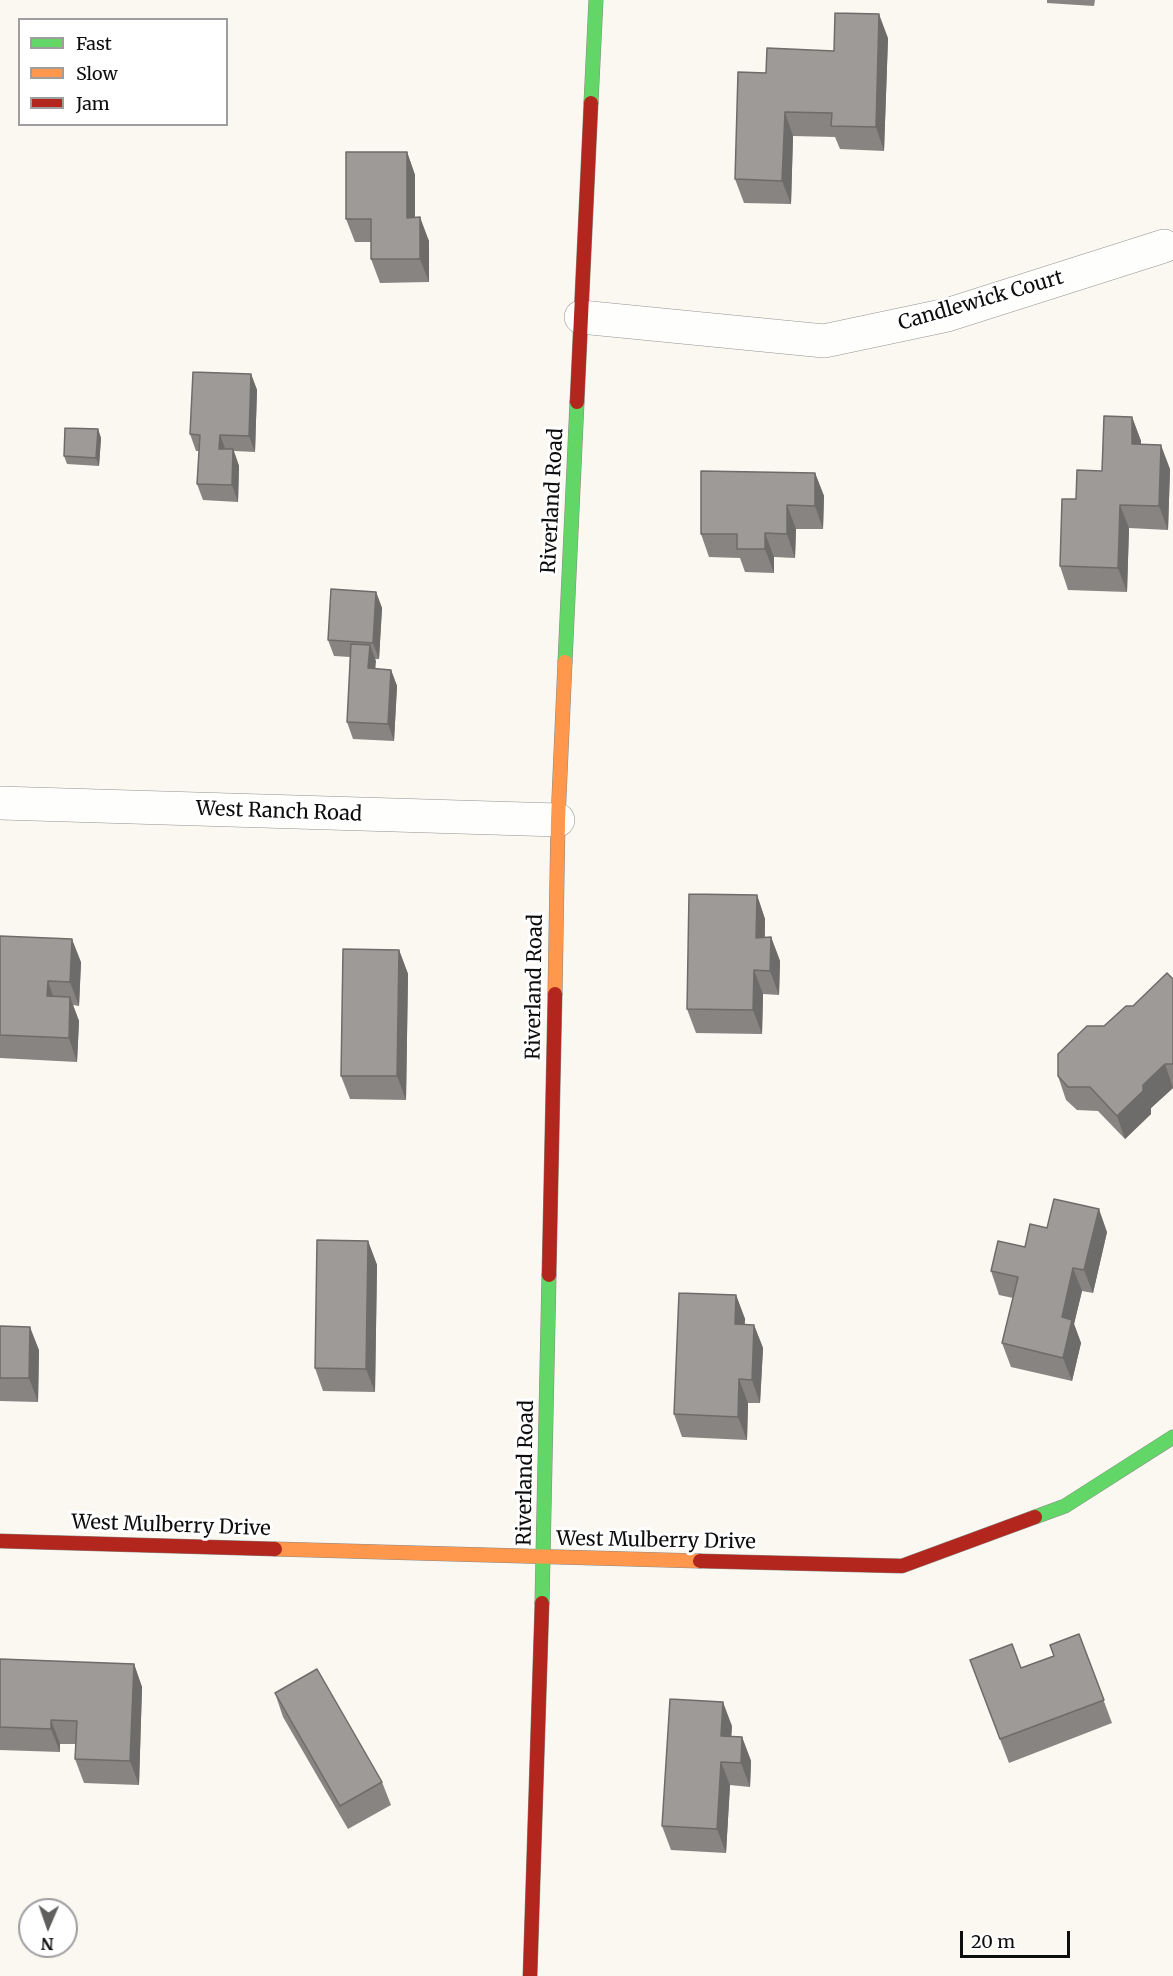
<!DOCTYPE html>
<style>
body{margin:0}
#map{position:relative;width:1173px;height:1976px;overflow:hidden;background:#faf8f1;font-family:Merriweather,serif}
canvas{display:block}
.legend{position:absolute;left:18px;top:18px;width:210px;height:108px;box-sizing:border-box;background:#fff;border:2px solid #9e9e9e;margin:0;padding:8px 10px;list-style:none;font-size:18px;color:#0d0d0d}
.legend li{display:flex;align-items:center;gap:12px;height:30px}
.legend b{width:30px;border:2px solid #9e9e9e}
.north{position:absolute;left:18px;top:1898px;width:60px;height:60px;box-sizing:border-box;background:#fff;border:2px solid #9e9e9e;border-radius:50%;rotate:182deg;font-size:16px;font-weight:700;line-height:24px;text-align:center;color:#0d0d0d}
.north::after{content:'';display:block;margin:auto;width:21px;height:27px;background:#605f5d;clip-path:polygon(50% 0,100% 100%,50% 72%,0 100%)}
.scale{position:absolute;left:960px;top:1931px;width:110px;height:27px;box-sizing:border-box;border:3px solid #0d0d0d;border-top:0;padding-left:8px;font-size:18px;line-height:21px;white-space:nowrap;color:#0d0d0d;-webkit-text-stroke:4px #fff;paint-order:stroke}
</style>
<div id="map">
<canvas width="1173" height="1976"></canvas>
<ul class="legend">
<li><b style="height:8px;background:#63d668"></b>Fast</li>
<li><b style="height:8px;background:#ff974d"></b>Slow</li>
<li><b style="height:8px;background:#b3261e"></b>Jam</li>
</ul>
<div class="north">N</div>
<div class="scale">20 m</div>
</div>
<script>
const context = document.querySelector('canvas').getContext('2d');
context.lineJoin = 'round';
const toPath = rows => new Path2D(rows.map(r => 'M' + r).join(''));
function strokePath(path, color, width, dash) { context.strokeStyle = color; context.lineWidth = width; context.lineCap = dash ? 'butt' : 'round'; context.setLineDash(dash || []); context.stroke(path); }
function paint(path, color) { context.fillStyle = color; context.fill(path, 'evenodd'); }
function label(font, color, halo, rows, align = 'center') {
  context.font = font + ' Merriweather,serif'; context.lineWidth = 6; context.setLineDash([]); context.textBaseline = 'middle'; context.strokeStyle = halo; context.fillStyle = color; for (const [text, x, y, turn = 0] of rows) {
    context.save(); context.translate(x, y); context.rotate((+turn || 0) * Math.PI / 180); context.textAlign = isNaN(turn) ? turn : align; if (halo) context.strokeText(text, 0, 0); context.fillText(text, 0, 0); context.restore();
  }
}
const street = toPath([
 [581,317,824,341,947,315,1164,246],
 [0,803,558,820]
]);
const fast = toPath([
 [591,103,596,0],
 [565,662,577,402],
 [1035,1517,1065,1506,1173,1437],
 [542,1603,549,1275]
]);
const slow = toPath([
 [555,994,558,820,565,662],
 [275,1549,700,1561]
]);
const jam = toPath([
 [577,402,591,103],
 [549,1275,555,994],
 [0,1541,275,1549],
 [700,1561,902,1566,1035,1517],
 [530,1976,542,1603]
]);
const wall = toPath([
 [1047,0,1095,0,1094,6,1047,3],
 [888,38,884,151,840,149,835,137,793,136,791,204,744,203,735,179,766,73,834,51],
 [407,152,415,175,415,217,429,241,429,282,380,283,371,259,371,242,355,242,346,219],
 [251,374,257,390,255,452,234,451,239,466,238,502,203,500,197,484,199,451,196,451,190,434],
 [1132,417,1141,441,1141,445,1170,469,1168,530,1129,528,1127,592,1068,590,1060,566,1102,471],
 [98,429,101,438,99,466,67,464,64,456],
 [815,473,824,496,823,529,796,529,795,558,774,557,774,573,745,572,740,558,709,557,701,534],
 [376,592,382,608,379,659,375,659,375,669,391,670,397,686,394,741,353,739,347,722,350,657,334,656,328,640],
 [757,895,765,919,765,938,771,937,780,961,779,995,763,994,762,1034,696,1033,687,1009],
 [0,936,81,962,79,1006,73,1005,79,1021,77,1062,0,1058],
 [399,950,408,974,406,1100,350,1099,341,1076],
 [1173,979,1173,1088,1151,1108,1151,1114,1125,1139,1098,1111,1077,1110,1066,1100,1058,1076,1104,1026],
 [1047,1228,1107,1232,1093,1293,1082,1291,1074,1324,1081,1343,1072,1381,1011,1367,1002,1343,1013,1298,999,1295,991,1271,1025,1247],
 [368,1241,377,1265,375,1392,323,1391,315,1368],
 [736,1295,745,1319,744,1325,754,1325,763,1348,760,1403,748,1403,747,1440,682,1437,674,1414],
 [0,1326,39,1350,38,1402,0,1401],
 [1079,1634,1112,1723,1009,1763,979,1684,1054,1656],
 [0,1659,134,1664,142,1687,139,1785,84,1783,75,1759,76,1744,60,1744,60,1752,0,1750],
 [275,1693,382,1782,391,1805,348,1829,283,1717],
 [732,1726,731,1736,742,1737,751,1761,750,1787,730,1785,726,1853,671,1850,662,1826]
]);
const shadedWall = toPath([
 [879,14,888,38,884,151,876,127],
 [785,112,793,136,791,204,782,181],
 [407,152,415,175,415,241,407,218],
 [420,217,429,241,429,282,420,259],
 [251,374,257,390,255,452,249,436],
 [1132,417,1141,441,1140,468,1132,444],
 [98,429,101,438,99,466,96,458],
 [220,435,226,451,219,449],
 [1161,445,1170,469,1168,530,1159,506],
 [233,449,239,466,238,502,232,485],
 [815,473,824,496,823,529,815,506],
 [787,505,796,529,795,558,787,534],
 [1120,505,1129,528,1127,592,1118,568],
 [765,533,774,557,774,573,765,549],
 [376,592,382,608,379,659,373,643],
 [370,645,376,661,374,684,368,668],
 [391,670,397,686,394,741,388,724],
 [757,895,765,919,764,961,756,938],
 [771,937,780,961,779,995,770,971],
 [72,939,81,962,79,1006,70,982],
 [399,950,408,974,406,1100,397,1076],
 [754,970,763,994,762,1034,753,1010],
 [48,981,56,1005,47,996],
 [70,997,79,1021,77,1062,69,1038],
 [1165,1064,1173,1088,1151,1108,1151,1114,1125,1139,1117,1116,1143,1085],
 [1099,1209,1107,1232,1093,1293,1084,1270],
 [368,1241,377,1265,375,1392,366,1369],
 [1073,1268,1082,1291,1074,1324,1081,1343,1072,1381,1063,1358,1062,1317],
 [736,1295,745,1319,744,1348,735,1324],
 [754,1325,763,1348,760,1403,752,1380],
 [30,1327,39,1350,38,1402,29,1378],
 [739,1379,748,1403,747,1440,738,1417],
 [134,1664,142,1687,139,1785,130,1761],
 [723,1702,732,1726,730,1759,721,1736],
 [51,1720,60,1744,60,1752,51,1729],
 [742,1737,751,1761,750,1787,741,1763],
 [721,1762,730,1785,726,1853,717,1829]
]);
const building = toPath([
 [835,13,879,14,876,127,831,126,832,113,785,112,782,181,735,179,738,72,766,73,767,48,834,51,835,13],
 [346,152,407,152,407,218,420,217,420,259,371,259,371,219,346,219,346,152],
 [193,372,251,374,249,436,220,435,219,449,233,449,232,485,197,484,200,435,190,434,193,372],
 [1104,416,1132,417,1132,444,1161,445,1159,506,1120,505,1118,568,1060,566,1062,499,1076,499,1077,470,1102,471,1104,416],
 [65,428,98,429,96,458,64,456,65,428],
 [701,471,815,473,815,506,787,505,787,534,765,533,765,549,737,549,737,534,701,534,701,471],
 [331,589,376,592,373,643,328,640,331,589],
 [351,644,370,645,368,668,391,670,388,724,347,722,351,644],
 [689,894,757,895,756,938,771,937,770,971,754,970,753,1010,687,1009,689,894],
 [0,936,72,939,70,982,48,981,47,996,70,997,69,1038,0,1035,0,936],
 [343,949,399,950,397,1076,341,1076,343,949],
 [1167,973,1173,979,1173,1064,1165,1064,1143,1085,1143,1091,1117,1116,1090,1087,1068,1087,1058,1076,1058,1054,1087,1026,1104,1026,1126,1006,1133,1006,1167,973],
 [1054,1199,1099,1209,1084,1270,1073,1268,1062,1317,1072,1320,1063,1358,1002,1343,1018,1277,991,1271,998,1241,1025,1247,1030,1224,1047,1228,1054,1199],
 [317,1240,368,1241,366,1369,315,1368,317,1240],
 [679,1293,736,1295,735,1324,754,1325,752,1380,739,1379,738,1417,674,1414,679,1293],
 [0,1326,30,1327,29,1378,0,1378,0,1326],
 [1079,1634,1104,1700,1000,1739,970,1660,1012,1644,1021,1668,1054,1656,1050,1645,1079,1634],
 [0,1659,134,1664,130,1761,75,1759,77,1721,51,1720,51,1729,0,1727,0,1659],
 [317,1669,382,1782,340,1806,275,1693,317,1669],
 [670,1699,723,1702,721,1736,742,1737,741,1763,721,1762,717,1829,662,1826,670,1699]
]);
const streetNames = [
 ["Candlewick Court",981,301,-16],
 ["Riverland Road",553,501,-87],
 ["West Ranch Road",279,812,2],
 ["Riverland Road",535,987,-89],
 ["Riverland Road",526,1473,-89],
 ["West Mulberry Drive",171,1526,2],
 ["West Mulberry Drive",656,1541,1]
];
strokePath(street, '#949390', 34);
strokePath(fast, '#8a8986', 15);
strokePath(slow, '#8a8986', 15);
strokePath(jam, '#8a8986', 15);
strokePath(street, '#fefefd', 33);
strokePath(fast, '#63d668', 14);
strokePath(slow, '#ff974d', 14);
strokePath(jam, '#b3261e', 14);
paint(wall, '#878482');
paint(shadedWall, '#6e6c6a');
paint(building, '#9d9a97');
strokePath(building, '#6e6c6a', 1.5);
label('20px', '#0d0d0d', '#fff', streetNames);
</script>
